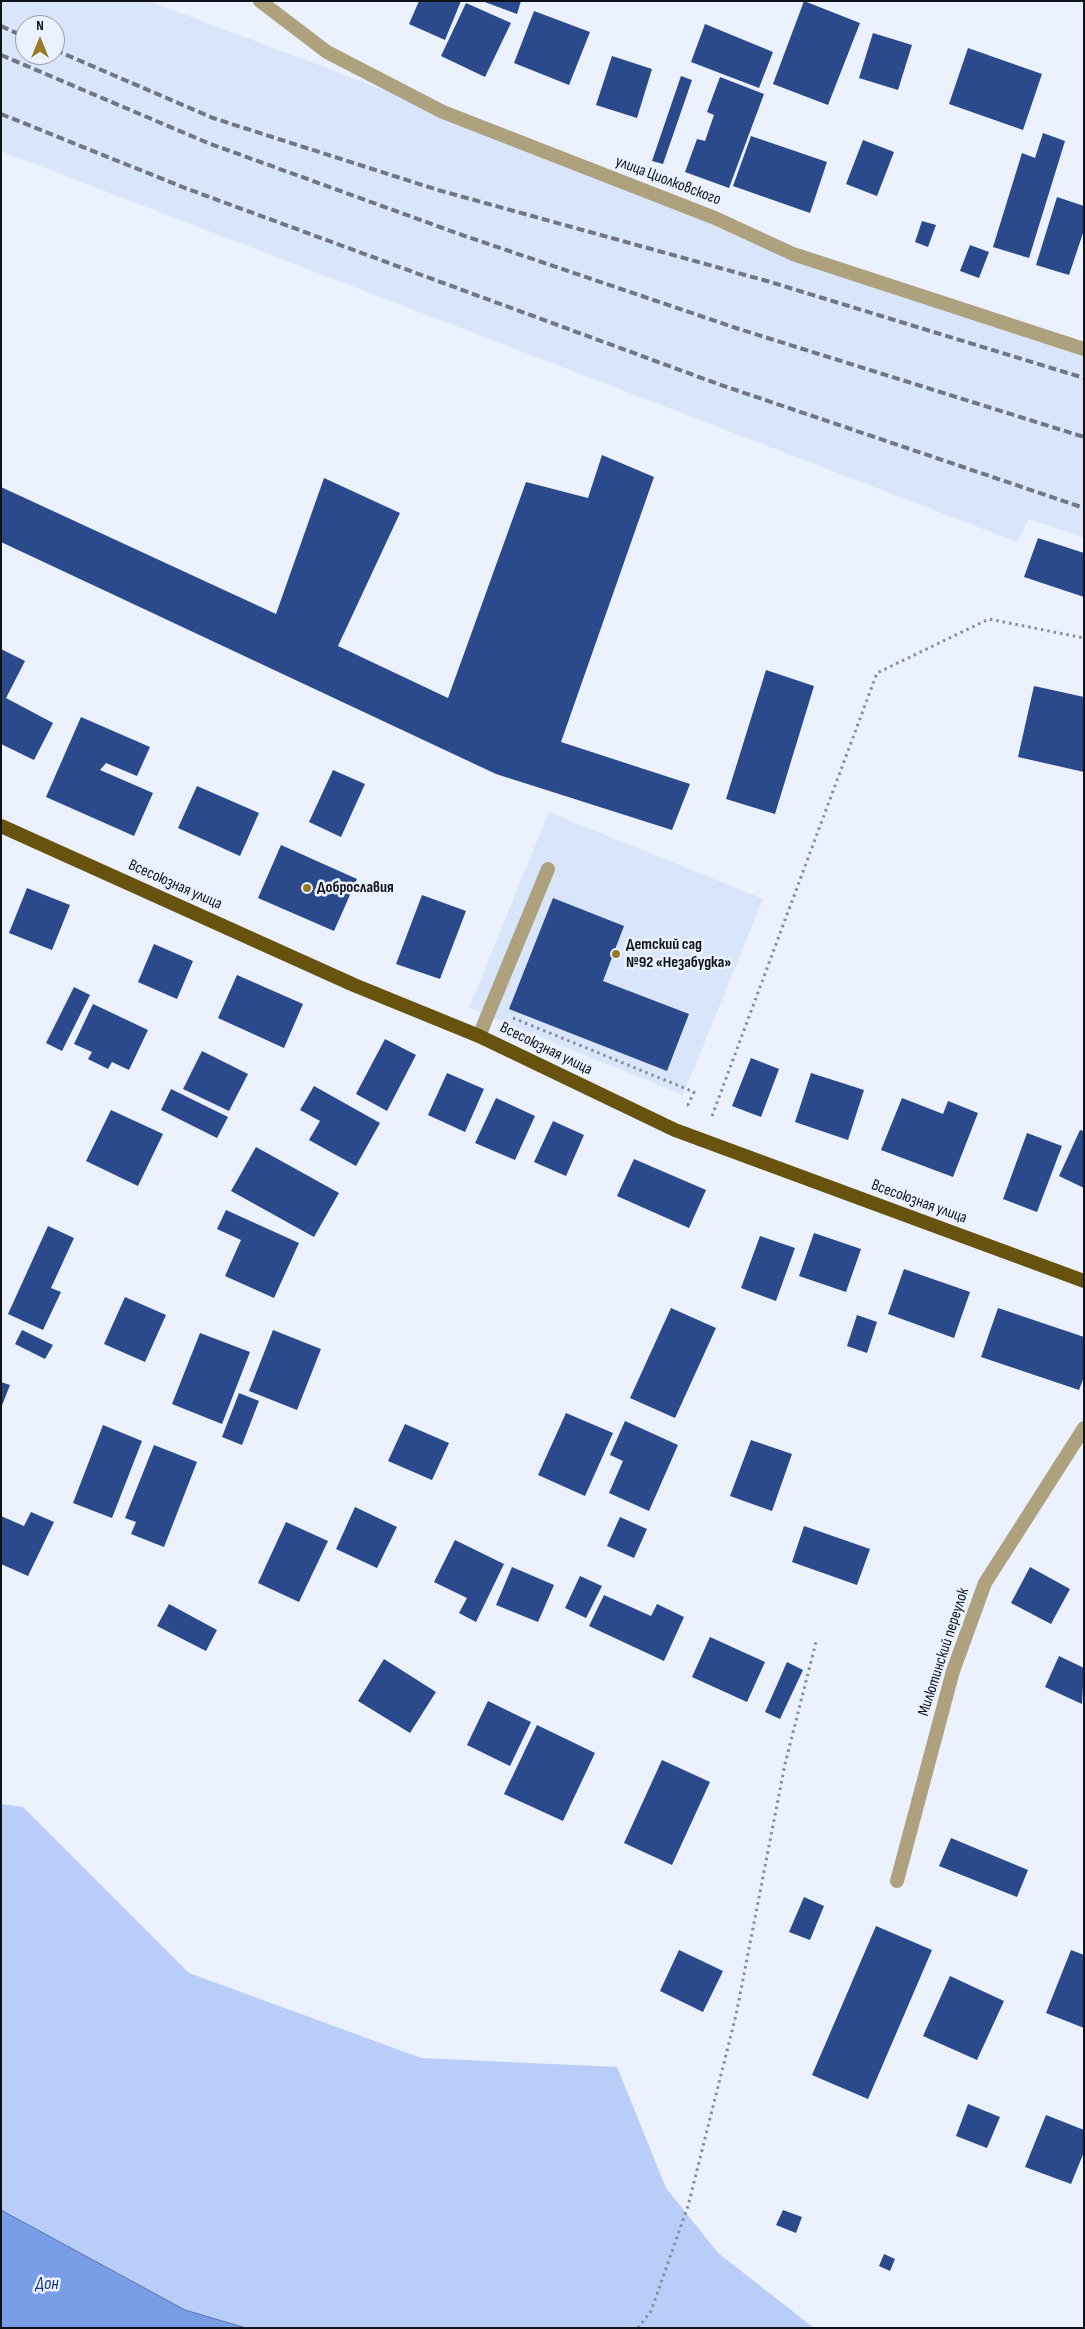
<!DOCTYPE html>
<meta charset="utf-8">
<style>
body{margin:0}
#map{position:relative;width:1085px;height:2329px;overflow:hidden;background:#ebf1fe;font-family:"Sofia Sans Condensed",sans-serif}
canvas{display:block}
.frame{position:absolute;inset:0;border:2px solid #0e1219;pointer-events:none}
.north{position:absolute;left:15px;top:15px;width:50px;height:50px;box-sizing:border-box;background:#ebf1fe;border:1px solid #9398a2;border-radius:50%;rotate:0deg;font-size:14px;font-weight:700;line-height:20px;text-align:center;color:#0e1219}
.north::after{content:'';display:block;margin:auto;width:18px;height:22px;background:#977a23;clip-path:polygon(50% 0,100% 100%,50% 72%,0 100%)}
</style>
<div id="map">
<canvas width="1085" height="2329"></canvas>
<div class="frame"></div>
<div class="north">N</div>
</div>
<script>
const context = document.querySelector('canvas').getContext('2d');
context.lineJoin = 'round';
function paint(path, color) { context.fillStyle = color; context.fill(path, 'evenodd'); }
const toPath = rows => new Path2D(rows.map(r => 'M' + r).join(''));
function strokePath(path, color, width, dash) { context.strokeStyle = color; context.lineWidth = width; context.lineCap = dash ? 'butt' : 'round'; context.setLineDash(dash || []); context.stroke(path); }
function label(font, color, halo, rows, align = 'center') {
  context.font = font + ' "Sofia Sans Condensed",sans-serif'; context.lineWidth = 5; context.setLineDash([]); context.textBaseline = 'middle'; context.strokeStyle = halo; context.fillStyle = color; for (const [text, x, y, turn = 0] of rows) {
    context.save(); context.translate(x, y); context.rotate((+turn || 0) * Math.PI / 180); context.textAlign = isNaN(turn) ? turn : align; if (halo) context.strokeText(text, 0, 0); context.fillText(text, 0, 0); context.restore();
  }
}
const built = toPath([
 [1,1,148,1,314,63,873,282,1084,349,1084,538,1029,519,1017,542,1,151],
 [25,25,55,25,55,55,25,55],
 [549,812,763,899,683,1095,469,1008]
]);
const green = toPath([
 [1,1804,23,1807,189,1973,421,2058,617,2067,666,2188,718,2253,814,2328,246,2328,185,2310,1,2210]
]);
const water = toPath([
 [1,2210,185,2310,246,2328,1,2328,1,2210]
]);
const building = toPath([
 [419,1,461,1,445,40,409,24],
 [482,1,521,1,517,14],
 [804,1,860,23,828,105,773,84],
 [466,3,511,23,485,77,441,56],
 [534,11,590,32,569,85,514,63],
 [705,24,773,52,759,88,691,62],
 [873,33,912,45,898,90,859,78],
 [968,48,1042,74,1023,130,949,104],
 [612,56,652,69,637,118,596,105],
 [681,76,692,80,663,164,652,161],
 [720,77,764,94,729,188,685,172,697,139,705,141,714,115,707,112],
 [1043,133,1065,141,1029,258,993,247,1022,153,1035,158],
 [751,136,827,162,810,213,733,186],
 [863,140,894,152,877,196,846,184],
 [1057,197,1084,206,1084,230,1069,275,1036,265],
 [922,221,936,225,928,247,915,242],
 [970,245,989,252,979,278,960,271],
 [602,455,654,477,561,742,690,784,672,830,496,774,1,542,1,487,276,614,324,478,400,513,338,646,448,698,526,482,588,498],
 [1038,538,1084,553,1084,597,1024,577],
 [1,649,25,661,6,698,53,723,34,760,1,744],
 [766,670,814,686,775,814,726,799],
 [1034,686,1084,697,1084,772,1018,757],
 [81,717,150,747,137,776,106,763,100,770,153,793,134,836,46,797],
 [333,770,365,784,341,837,309,822],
 [197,786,259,813,240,856,178,828],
 [281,845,357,879,334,931,258,898],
 [27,888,70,905,52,950,9,933],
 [422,895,466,911,440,979,396,964],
 [553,898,624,926,603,981,689,1014,667,1071,509,1009],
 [154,944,193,961,177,999,138,982],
 [237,975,303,1004,284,1048,218,1018],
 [74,987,90,995,62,1051,46,1043],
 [93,1004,148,1030,129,1070,112,1062,108,1069,88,1059,92,1052,74,1044],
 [385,1039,416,1055,387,1111,356,1094],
 [202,1051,248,1074,229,1111,183,1089],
 [751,1058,779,1069,761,1117,732,1106],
 [447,1073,484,1089,465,1132,428,1115],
 [811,1073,864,1090,848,1140,795,1122],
 [314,1086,380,1123,356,1166,309,1140,320,1121,300,1110],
 [171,1089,228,1117,217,1138,161,1110],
 [496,1098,535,1116,515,1160,475,1143],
 [902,1098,943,1114,948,1101,978,1113,953,1177,881,1150],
 [111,1110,163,1134,138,1186,86,1161],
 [553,1121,584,1135,566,1176,534,1162],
 [1080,1130,1084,1131,1084,1188,1059,1176],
 [1027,1133,1062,1146,1037,1212,1003,1199],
 [256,1147,339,1193,314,1237,231,1191],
 [634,1159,706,1190,689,1228,617,1196],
 [226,1210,299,1243,274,1298,225,1276,241,1240,217,1229],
 [48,1226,74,1238,51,1288,61,1292,43,1330,8,1314],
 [814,1233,861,1249,846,1292,799,1276],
 [760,1236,795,1248,776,1301,741,1288],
 [904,1269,970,1292,954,1338,888,1314],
 [125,1297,166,1315,145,1362,104,1344],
 [671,1308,716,1328,675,1418,630,1398],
 [998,1308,1084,1337,1084,1377,1079,1390,981,1357],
 [857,1315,877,1322,867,1353,847,1346],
 [22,1330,53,1345,45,1359,15,1344],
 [273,1330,321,1349,297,1410,249,1391],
 [200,1333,250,1352,222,1424,172,1404],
 [1,1382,10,1385,1,1408],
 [239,1393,259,1401,242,1445,222,1437],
 [566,1413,613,1433,585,1496,538,1475],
 [625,1421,678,1445,649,1511,609,1493,623,1461,610,1455],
 [405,1424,449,1443,432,1480,388,1461],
 [103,1425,142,1441,112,1518,73,1503],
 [751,1440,792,1454,772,1511,730,1496],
 [154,1445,197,1462,164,1547,131,1534,136,1522,125,1518],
 [355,1507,397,1527,377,1568,336,1549],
 [31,1512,54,1522,28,1576,1,1564,1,1516,24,1526],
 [620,1517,647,1529,634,1558,607,1546],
 [286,1522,328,1541,299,1602,258,1583],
 [804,1526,870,1549,857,1585,792,1562],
 [455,1540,504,1564,476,1622,459,1613,467,1598,434,1582],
 [512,1567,554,1585,538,1622,496,1605],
 [1030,1567,1070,1589,1051,1624,1011,1603],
 [580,1576,602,1586,586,1618,565,1608],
 [604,1595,651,1616,657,1604,684,1617,664,1661,589,1626],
 [169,1604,217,1630,206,1651,157,1626],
 [710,1637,765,1662,747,1702,692,1677],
 [1059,1656,1084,1668,1082,1704,1045,1687],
 [384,1659,436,1692,410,1733,358,1701],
 [787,1662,803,1670,780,1719,765,1712],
 [488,1701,531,1722,510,1766,467,1745],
 [537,1725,595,1753,563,1821,504,1794],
 [662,1760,710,1782,672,1865,624,1843],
 [951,1838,1028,1870,1017,1897,939,1866],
 [804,1897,824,1906,810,1940,789,1932],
 [876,1926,932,1950,868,2099,812,2075],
 [679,1950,723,1971,703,2012,660,1991],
 [1071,1950,1084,1955,1084,2028,1046,2013],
 [950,1976,1004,2001,977,2060,923,2036],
 [968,2104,1000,2117,987,2148,956,2136],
 [1046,2115,1084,2130,1084,2152,1071,2184,1025,2167],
 [783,2210,802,2217,796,2233,776,2225],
 [884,2254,895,2259,890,2271,879,2266]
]);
const path = toPath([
 [513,1018,694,1092,688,1105,690,1106],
 [712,1116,877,673,989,619,1084,638],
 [638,2328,651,2311,688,2206,736,2015,785,1764,816,1642]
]);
const service = toPath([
 [479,1036,548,869]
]);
const minor = toPath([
 [260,1,327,52,443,112,715,218,793,254,1084,349],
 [897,1881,953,1671,985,1583,1084,1428]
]);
const trunk = toPath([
 [1,826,354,985,479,1036,675,1130,1084,1281]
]);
const rail = toPath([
 [1,26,25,37],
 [55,50,213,118,438,190,767,281,1084,378],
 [1,55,208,143,462,235,739,329,1084,437],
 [1,114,185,188,718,384,1084,508]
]);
const markers = [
 [307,888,5,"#977a23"],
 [616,954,5,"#977a23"]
];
const streetNames = [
 ["улица Циолковского",668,181,21],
 ["Всесоюзная улица",175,885,24],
 ["Всесоюзная улица",546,1049,26],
 ["Всесоюзная улица",919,1202,20],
 ["Милютинский переулок",944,1652,-72]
];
const poiNames = [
 ["Доброславия",317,888],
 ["Детский сад",626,945],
 ["№92 «Незабудка»",626,963]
];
const waterNames = [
 ["Дон",47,2284]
];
paint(built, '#d9e5fb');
paint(green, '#b8cdf7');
paint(water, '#799de7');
strokePath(water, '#5973a9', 1);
paint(building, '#2b4a8c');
strokePath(path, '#888d97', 3, [2.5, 4]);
strokePath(service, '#aea17d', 14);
strokePath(minor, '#aea17d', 14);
strokePath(trunk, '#67520e', 14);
strokePath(rail, '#717680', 4, [8, 4]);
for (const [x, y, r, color] of markers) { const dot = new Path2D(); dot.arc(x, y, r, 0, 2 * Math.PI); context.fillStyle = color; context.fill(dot); strokePath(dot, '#ebf1fe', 2); }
label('16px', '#0e1219', '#ebf1fe', streetNames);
label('bold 16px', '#0e1219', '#ebf1fe', poiNames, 'left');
label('italic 18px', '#123589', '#ebf1fe', waterNames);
</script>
